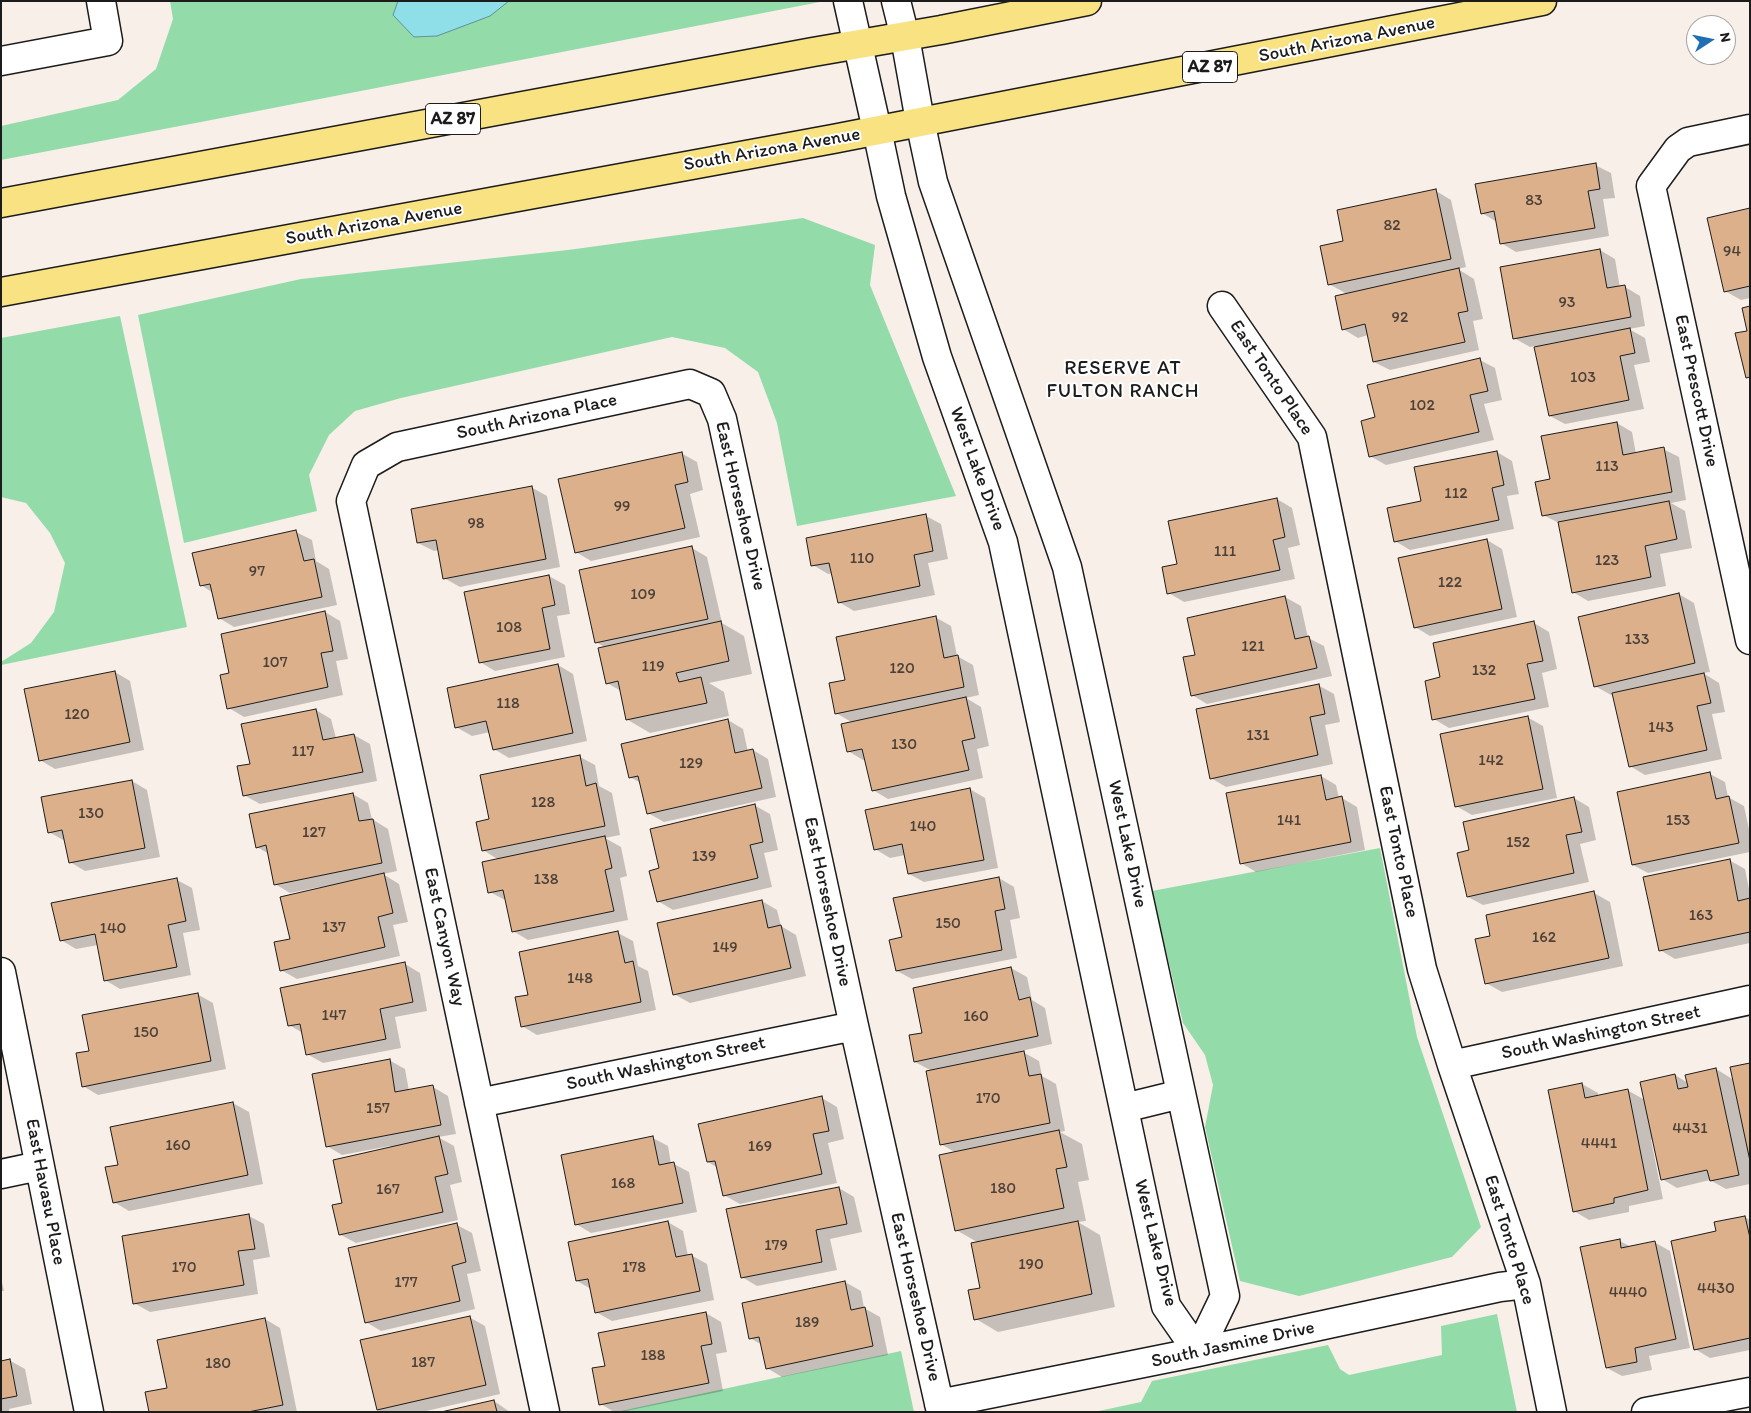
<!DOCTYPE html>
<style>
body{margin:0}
#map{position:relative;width:1751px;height:1413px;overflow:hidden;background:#f8efe8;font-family:Itim,sans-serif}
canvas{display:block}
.frame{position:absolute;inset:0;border:2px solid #1c1c1c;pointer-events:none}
.north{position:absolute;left:1686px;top:15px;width:50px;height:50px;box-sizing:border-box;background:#fff;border:1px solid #a4a4a4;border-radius:50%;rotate:79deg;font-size:14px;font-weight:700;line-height:20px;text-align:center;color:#1c1c1c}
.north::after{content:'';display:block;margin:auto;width:18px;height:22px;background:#1f6fb2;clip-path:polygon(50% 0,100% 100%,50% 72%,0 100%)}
</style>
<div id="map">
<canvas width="1751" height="1413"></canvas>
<div class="frame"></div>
<div class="north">N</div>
</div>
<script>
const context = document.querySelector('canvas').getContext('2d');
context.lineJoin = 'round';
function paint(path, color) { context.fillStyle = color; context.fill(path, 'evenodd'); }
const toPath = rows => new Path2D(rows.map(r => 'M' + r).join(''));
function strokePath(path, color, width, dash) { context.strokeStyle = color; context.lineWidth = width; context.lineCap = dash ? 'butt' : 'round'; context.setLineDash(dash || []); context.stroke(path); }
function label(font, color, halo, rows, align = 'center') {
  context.font = font + ' Itim,sans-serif'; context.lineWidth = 4; context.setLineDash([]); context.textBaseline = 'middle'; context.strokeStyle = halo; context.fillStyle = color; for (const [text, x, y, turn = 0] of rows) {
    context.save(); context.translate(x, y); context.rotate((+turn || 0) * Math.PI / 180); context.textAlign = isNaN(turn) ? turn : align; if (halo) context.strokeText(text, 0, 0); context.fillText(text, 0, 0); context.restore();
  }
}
const green = toPath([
 [170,1,825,1,206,121,1,160,1,126,118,100,156,69,173,19],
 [803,218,875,245,870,285,956,496,797,526,777,423,758,372,725,348,672,337,401,398,355,411,329,435,309,475,317,511,184,543,138,315,301,279,568,250],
 [120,316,187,627,1,665,1,662,31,643,54,612,65,563,50,533,26,503,1,497,1,338],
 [1380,848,1417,1037,1481,1227,1452,1257,1299,1296,1240,1281,1205,1127,1213,1085,1205,1055,1183,1023,1152,891],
 [1497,1314,1517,1412,1094,1412,1141,1402,1152,1381,1328,1345,1340,1369,1349,1375,1442,1355,1441,1326],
 [901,1351,914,1412,616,1412]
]);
const water = toPath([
 [398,1,509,1,490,16,437,36,414,37,393,15,398,1]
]);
const shadow = toPath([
 [1595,165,1611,173,1615,198,1603,199,1609,236,1516,252,1501,243,1497,222,1482,213],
 [1436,191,1451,200,1466,267,1458,269,1474,279,1483,319,1473,321,1479,350,1390,370,1374,362,1368,335,1358,338,1343,329,1347,294,1329,284,1345,242],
 [1750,209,1750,298,1741,300,1725,291],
 [1600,250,1615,259,1620,288,1625,287,1640,296,1645,326,1629,329,1645,338,1650,362,1634,365,1644,409,1565,424,1550,416,1535,346,1530,347,1514,338],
 [1480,360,1495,368,1502,400,1484,404,1494,440,1386,465,1370,456,1376,418],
 [1617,423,1632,432,1636,454,1663,449,1679,457,1686,500,1671,503,1685,511,1692,548,1660,554,1666,586,1588,601,1573,592,1559,523,1543,515,1551,480],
 [1497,452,1512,461,1519,494,1507,496,1514,529,1410,550,1395,541,1422,502],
 [681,453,697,462,703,490,690,494,700,537,591,561,576,552],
 [531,487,547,496,560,567,460,587,444,578,439,550,434,551,418,543],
 [1277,499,1292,508,1300,545,1288,548,1295,579,1184,602,1169,593,1178,565],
 [926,516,941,524,948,559,928,563,935,595,854,611,839,602,833,573,828,574,813,565],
 [296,532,312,540,316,561,329,569,337,605,234,627,219,618,213,593,201,585],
 [1487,540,1502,549,1517,617,1430,636,1415,627],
 [692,548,707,557,722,623,744,636,752,674,709,683,724,692,729,716,650,733,628,720,621,691,607,683,606,648,596,642],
 [549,576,565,585,570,614,557,616,565,657,495,671,480,662,465,593],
 [1679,594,1694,603,1710,672,1703,673,1719,683,1725,712,1712,714,1722,759,1645,775,1630,766,1614,694,1611,695,1595,686],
 [1285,597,1301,606,1308,638,1324,646,1332,676,1207,704,1192,695,1197,655,1189,619],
 [325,612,340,621,348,659,336,661,343,695,244,717,229,708,231,674],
 [935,617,951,626,957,656,973,665,979,695,966,698,981,707,989,746,977,749,983,778,888,799,873,790,866,759,863,760,848,751,853,723,836,713,846,681],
 [1534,623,1549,632,1557,669,1542,673,1549,707,1449,728,1434,719,1442,678],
 [558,665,573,674,587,741,509,758,494,749,490,732,472,736,456,727],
 [115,672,130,681,144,750,55,769,40,760],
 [1318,685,1334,694,1340,722,1325,725,1333,764,1226,787,1211,778],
 [316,710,331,719,336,738,354,735,370,744,377,781,260,804,244,795,251,765],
 [1527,717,1543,726,1557,798,1472,815,1456,806],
 [728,720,743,729,748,752,753,750,768,759,776,797,664,822,648,813,641,783,630,777],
 [580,757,595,765,599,786,612,793,620,835,605,838,621,847,627,876,620,878,628,920,528,940,513,931,507,901,490,892,499,860,483,850,490,820],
 [1710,774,1725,782,1728,797,1744,806,1750,834,1750,852,1648,873,1633,865],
 [1321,776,1336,785,1339,798,1342,798,1357,807,1365,850,1256,872,1241,863],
 [132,781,147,790,160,857,85,871,70,862,65,841,49,832],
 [970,789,985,798,998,868,924,882,909,874,905,855,890,858,875,849],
 [353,794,368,803,372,819,388,829,397,871,383,874,399,884,408,922,393,925,400,956,297,979,281,970,291,940,321,889,320,887,290,893,275,884,269,854,257,847],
 [1574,798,1589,807,1596,840,1580,844,1589,882,1483,905,1468,897,1471,851],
 [754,805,770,814,778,850,764,853,772,887,673,910,658,901,661,869],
 [1729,860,1745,869,1750,894,1750,943,1675,959,1660,950],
 [999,878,1014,887,1020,918,1010,920,1017,958,912,979,897,971,903,938],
 [177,880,192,888,200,930,183,933,191,975,120,989,105,980,98,945,76,949,61,940],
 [1594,893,1610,902,1623,966,1502,992,1486,983,1492,937],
 [762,901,777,910,781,926,796,935,806,976,690,1003,674,994],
 [618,933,633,941,638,966,648,971,656,1010,537,1035,522,1026,529,996],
 [405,964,420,973,427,1011,395,1017,401,1048,323,1063,307,1054,303,1033,289,1025],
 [1011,968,1027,977,1032,1000,1045,1008,1052,1044,1021,1051,1039,1061,1042,1076,1056,1084,1065,1131,1060,1132,1082,1144,1089,1180,1078,1182,1086,1221,1078,1222,1100,1235,1115,1307,998,1332,976,1319,982,1289,979,1243,956,1230,956,1153,941,1144,932,1071,915,1062,923,1034,914,989],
 [197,994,213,1003,226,1069,98,1095,83,1086,91,1052],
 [389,1060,405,1069,409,1091,433,1087,448,1096,456,1134,438,1137,454,1146,462,1182,450,1185,458,1220,356,1243,341,1235,344,1204,391,1148,390,1146,342,1155,327,1146],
 [1750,1064,1750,1184,1726,1189,1710,1180,1677,1188,1662,1179,1653,1139,1651,1140,1663,1199,1629,1206,1629,1212,1589,1220,1574,1211,1582,1084,1598,1093,1598,1096,1627,1090,1645,1100,1675,1075,1688,1083,1716,1069,1734,1080],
 [822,1098,837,1107,844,1139,828,1143,837,1183,740,1204,724,1195,718,1168,708,1162],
 [233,1103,249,1112,263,1184,129,1211,114,1202,119,1166,112,1128],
 [653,1138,668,1146,671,1164,674,1164,689,1172,697,1212,591,1233,576,1224],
 [839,1188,854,1197,862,1232,830,1239,837,1270,757,1286,742,1277],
 [249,1216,264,1224,270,1257,253,1260,258,1294,150,1312,134,1303],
 [1745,1217,1750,1220,1750,1350,1710,1358,1695,1349,1718,1232],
 [668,1222,683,1231,688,1256,691,1255,707,1264,714,1300,612,1321,596,1312,591,1289,577,1281],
 [457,1225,472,1233,481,1271,467,1274,475,1309,381,1331,366,1322],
 [1620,1241,1631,1247,1654,1242,1670,1251,1690,1348,1649,1356,1652,1370,1622,1376,1607,1368],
 [1,1278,4,1291,1,1291],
 [845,1282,861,1291,864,1308,880,1317,888,1355,782,1377,767,1368,762,1345,750,1338],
 [706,1313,721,1322,727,1352,716,1354,723,1391,621,1412,614,1412,601,1404,606,1367],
 [469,1317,485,1326,500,1394,422,1412,381,1412,378,1410],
 [265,1319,280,1328,297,1412,151,1412,168,1389],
 [9,1360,25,1369,32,1404,9,1409,9,1412,1,1412,1,1362],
 [494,1401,510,1412,446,1412]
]);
const building = toPath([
 [1596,163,1600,189,1588,191,1595,228,1500,244,1494,211,1481,214,1475,184,1596,163],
 [1436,189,1451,259,1328,285,1320,246,1343,241,1337,210,1436,189],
 [1750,208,1750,286,1724,292,1707,218,1750,208],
 [1600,249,1607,288,1625,285,1631,317,1513,339,1500,267,1600,249],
 [1459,268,1468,311,1458,313,1465,342,1373,362,1365,324,1342,330,1335,296,1459,268],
 [1750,306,1750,377,1746,378,1735,333,1747,331,1742,308,1750,306],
 [1630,328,1635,353,1620,356,1629,400,1549,416,1534,347,1630,328],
 [1480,358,1488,391,1470,395,1479,432,1369,457,1361,421,1375,417,1367,385,1480,358],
 [1617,422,1623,455,1664,447,1672,492,1542,516,1535,482,1550,479,1541,436,1617,422],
 [1497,451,1504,485,1492,488,1499,520,1394,542,1387,508,1421,501,1414,467,1497,451],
 [682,452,688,482,675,485,685,528,575,553,558,479,682,452],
 [532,486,546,559,443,579,436,540,417,543,411,509,532,486],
 [1277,498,1285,537,1273,540,1280,570,1167,594,1162,567,1177,564,1168,521,1277,498],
 [1669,501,1677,539,1645,546,1651,577,1572,593,1558,522,1669,501],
 [926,514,933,551,914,555,920,586,838,603,829,563,811,566,806,538,926,514],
 [296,530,304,561,314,559,322,597,218,619,210,584,200,586,192,553,296,530],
 [1487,539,1502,609,1414,628,1398,558,1487,539],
 [692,546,708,619,595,643,579,570,692,546],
 [549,575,555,605,542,608,550,649,479,663,464,592,549,575],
 [1679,593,1695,663,1594,687,1578,617,1679,593],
 [1285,596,1295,639,1309,636,1317,668,1191,696,1183,657,1195,655,1187,618,1285,596],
 [325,611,333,651,321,653,328,687,227,709,220,675,229,673,221,634,325,611],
 [936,616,944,658,958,655,964,687,835,714,829,683,845,680,836,637,936,616],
 [721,621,729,661,676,673,679,682,701,677,707,703,626,720,618,681,606,684,598,648,721,621],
 [1534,621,1543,661,1527,664,1535,699,1432,720,1425,681,1440,677,1433,643,1534,621],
 [558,664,573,733,493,750,486,721,455,728,447,688,558,664],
 [115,671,130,742,39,761,24,689,115,671],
 [1704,673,1711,703,1697,706,1707,750,1629,767,1612,693,1704,673],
 [1319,684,1325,714,1310,717,1318,755,1210,779,1196,709,1319,684],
 [966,697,975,738,962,741,969,770,872,791,862,749,847,752,841,724,966,697],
 [316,709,323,740,354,734,363,772,243,796,237,766,250,764,241,724,316,709],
 [1528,716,1543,789,1455,807,1440,734,1528,716],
 [728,719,735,753,753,749,762,788,647,814,638,776,629,778,621,744,728,719],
 [580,755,586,786,596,783,605,826,482,851,476,822,489,819,480,775,580,755],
 [1710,772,1716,799,1729,796,1739,843,1632,865,1617,792,1710,772],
 [1321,775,1326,800,1342,796,1351,842,1240,864,1226,793,1321,775],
 [132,780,145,848,69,863,62,830,48,833,41,797,132,780],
 [970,788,984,860,908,874,902,844,874,850,865,810,970,788],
 [353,793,359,821,373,819,382,863,274,885,266,845,256,848,249,814,353,793],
 [1574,797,1582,832,1566,835,1574,873,1467,897,1457,853,1469,850,1463,822,1574,797],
 [755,804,763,842,750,845,758,878,657,902,649,871,659,868,650,829,755,804],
 [605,836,612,868,605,870,614,911,512,932,503,890,488,893,482,862,605,836],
 [1730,859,1738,901,1750,898,1750,932,1659,951,1643,877,1730,859],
 [384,873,393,913,378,917,385,947,280,971,274,942,290,939,280,897,384,873],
 [999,877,1005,909,995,911,1002,950,896,971,889,940,902,937,893,898,999,877],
 [177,878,186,921,168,925,177,967,104,981,95,934,60,941,51,903,177,878],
 [1594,891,1609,958,1485,984,1475,939,1490,936,1486,915,1594,891],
 [762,900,768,928,781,925,791,968,673,995,657,923,762,900],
 [618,931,625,963,633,961,641,1002,521,1027,515,997,528,995,519,952,618,931],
 [405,962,413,1002,380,1009,386,1039,306,1055,300,1024,288,1026,280,988,405,962],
 [1011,967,1019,1000,1030,997,1038,1036,914,1062,909,1035,922,1033,913,988,1011,967],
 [198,993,211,1061,82,1087,76,1053,89,1051,82,1015,198,993],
 [1024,1051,1029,1076,1041,1074,1050,1123,940,1145,926,1071,1024,1051],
 [390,1059,395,1092,433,1085,441,1125,326,1147,312,1074,390,1059],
 [1750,1063,1750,1161,1730,1067,1750,1063],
 [1716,1068,1739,1175,1710,1181,1707,1170,1661,1180,1640,1082,1675,1074,1678,1089,1688,1087,1685,1075,1716,1068],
 [1582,1083,1585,1098,1628,1089,1648,1190,1614,1198,1614,1203,1573,1212,1548,1090,1582,1083],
 [822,1096,829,1131,813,1134,822,1174,723,1196,715,1161,707,1162,698,1124,822,1096],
 [233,1102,248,1175,113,1203,105,1167,118,1165,110,1127,233,1102],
 [1059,1130,1067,1167,1056,1169,1064,1208,955,1231,939,1155,1059,1130],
 [439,1136,448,1174,435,1177,443,1212,339,1235,332,1205,342,1203,333,1160,439,1136],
 [653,1136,659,1165,674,1162,683,1203,575,1225,561,1155,653,1136],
 [839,1187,847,1224,816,1230,822,1262,741,1278,726,1209,839,1187],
 [249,1214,255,1249,238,1251,244,1285,133,1304,122,1236,249,1214],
 [1745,1216,1750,1238,1750,1338,1694,1350,1671,1241,1716,1231,1714,1222,1745,1216],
 [668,1221,676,1257,692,1254,700,1291,595,1313,588,1279,576,1281,568,1242,668,1221],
 [1078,1221,1092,1294,974,1320,968,1290,980,1288,971,1243,1078,1221],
 [457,1223,466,1262,452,1266,460,1301,365,1323,348,1248,457,1223],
 [1620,1239,1621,1248,1655,1241,1676,1339,1635,1348,1637,1362,1606,1368,1580,1247,1620,1239],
 [845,1281,851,1310,865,1307,873,1346,766,1369,759,1337,749,1339,742,1303,845,1281],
 [706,1312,712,1344,701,1346,709,1383,599,1405,592,1368,605,1366,598,1333,706,1312],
 [470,1316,486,1385,377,1410,360,1340,470,1316],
 [265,1318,283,1405,248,1412,149,1412,145,1392,167,1388,157,1340,265,1318],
 [10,1359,17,1396,1,1399,1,1361,10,1359],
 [494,1400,497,1412,441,1412,494,1400]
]);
const minor = toPath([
 [1,61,108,41,101,1],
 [920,121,933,182,1067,567,1225,1296,1198,1352],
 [1750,129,1688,142,1678,149,1651,186,1750,640],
 [877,130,891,196,937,357,1003,542,1166,1306,1198,1352],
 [1222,306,1312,437,1422,969,1452,1065,1526,1284,1552,1412],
 [1,972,89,1412],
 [1452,1065,1750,1000],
 [479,1103,854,1026],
 [1124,1108,1181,1094],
 [1,1174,39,1166],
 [939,1404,1198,1352,1500,1287,1526,1284],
 [545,1412,351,501,366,465,397,447,690,384,711,393,722,419,854,1026,941,1412],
 [1646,1412,1750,1392]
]);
const tertiary = toPath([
 [848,1,877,130],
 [896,1,905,37,920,121]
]);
const primary = toPath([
 [1,203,813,52,941,30,1087,1],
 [1,292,833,139,1542,1]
]);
const numberNames = [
 ["83",1534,201],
 ["82",1392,226],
 ["94",1732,252],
 ["93",1567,303],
 ["92",1400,318],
 ["103",1583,378],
 ["102",1422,406],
 ["113",1607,467],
 ["112",1456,494],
 ["99",622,507],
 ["98",476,524],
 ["111",1225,552],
 ["110",862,559],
 ["123",1607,561],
 ["97",257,572],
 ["122",1450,583],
 ["109",643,595],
 ["108",509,628],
 ["133",1637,640],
 ["121",1253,647],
 ["107",275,663],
 ["119",653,667],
 ["120",902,669],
 ["132",1484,671],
 ["118",508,704],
 ["120",77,715],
 ["143",1661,728],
 ["131",1258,736],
 ["130",904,745],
 ["117",303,752],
 ["142",1491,761],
 ["129",691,764],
 ["128",543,803],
 ["130",91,814],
 ["141",1289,821],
 ["153",1678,821],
 ["140",923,827],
 ["127",314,833],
 ["152",1518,843],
 ["139",704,857],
 ["138",546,880],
 ["163",1701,916],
 ["150",948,924],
 ["137",334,928],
 ["140",113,929],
 ["162",1544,938],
 ["149",725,948],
 ["148",580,979],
 ["147",334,1016],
 ["160",976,1017],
 ["150",146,1033],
 ["170",988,1099],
 ["157",378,1109],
 ["4431",1690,1129],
 ["4441",1599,1144],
 ["160",178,1146],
 ["169",760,1147],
 ["168",623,1184],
 ["180",1003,1189],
 ["167",388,1190],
 ["179",776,1246],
 ["190",1031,1265],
 ["170",184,1268],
 ["178",634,1268],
 ["177",406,1283],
 ["4430",1716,1289],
 ["4440",1628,1293],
 ["189",807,1323],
 ["188",653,1356],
 ["187",423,1363],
 ["180",218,1364]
];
const shields = [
 [1210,67,55],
 [453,119,55]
];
const shieldNames = [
 ["AZ 87",1210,67],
 ["AZ 87",453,119]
];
const streetNames = [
 ["South Arizona Avenue",1347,40,-11],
 ["South Arizona Avenue",772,150,-10],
 ["South Arizona Avenue",374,224,-10],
 ["East Tonto Place",1271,378,56],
 ["East Prescott Drive",1696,391,78],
 ["South Arizona Place",537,417,-12],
 ["West Lake Drive",977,469,70],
 ["East Horseshoe Drive",740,506,77],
 ["West Lake Drive",1127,844,78],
 ["East Tonto Place",1398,852,78],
 ["East Horseshoe Drive",827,902,78],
 ["East Canyon Way",444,937,78],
 ["South Washington Street",1601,1033,-12],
 ["South Washington Street",666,1064,-12],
 ["East Havasu Place",45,1192,79],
 ["East Tonto Place",1509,1240,73],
 ["West Lake Drive",1155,1243,76],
 ["East Horseshoe Drive",915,1297,77],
 ["South Jasmine Drive",1233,1345,-12]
];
const neighbourhoodNames = [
 ["RESERVE AT",1123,369],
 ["FULTON RANCH",1123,392]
];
paint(green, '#94dbaa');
paint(water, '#8edfe8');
strokePath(water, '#609196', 1);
paint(shadow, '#0003');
paint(building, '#dbb08b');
strokePath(building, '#1c1c1c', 1);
strokePath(minor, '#1c1c1c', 31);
strokePath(tertiary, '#1c1c1c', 31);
strokePath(primary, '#1c1c1c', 31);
strokePath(minor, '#fff', 28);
strokePath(tertiary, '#fff', 28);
strokePath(primary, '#f8e281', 28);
label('16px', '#4c4138', null, numberNames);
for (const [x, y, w] of shields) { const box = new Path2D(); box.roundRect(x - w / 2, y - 15.5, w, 31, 4); context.fillStyle = '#fff'; context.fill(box); strokePath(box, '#1c1c1c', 1); }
label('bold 18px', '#1c1c1c', null, shieldNames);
label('19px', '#1c1c1c', '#fff', streetNames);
context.letterSpacing = '1px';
label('20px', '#1c1c1c', '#fff', neighbourhoodNames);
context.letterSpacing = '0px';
</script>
